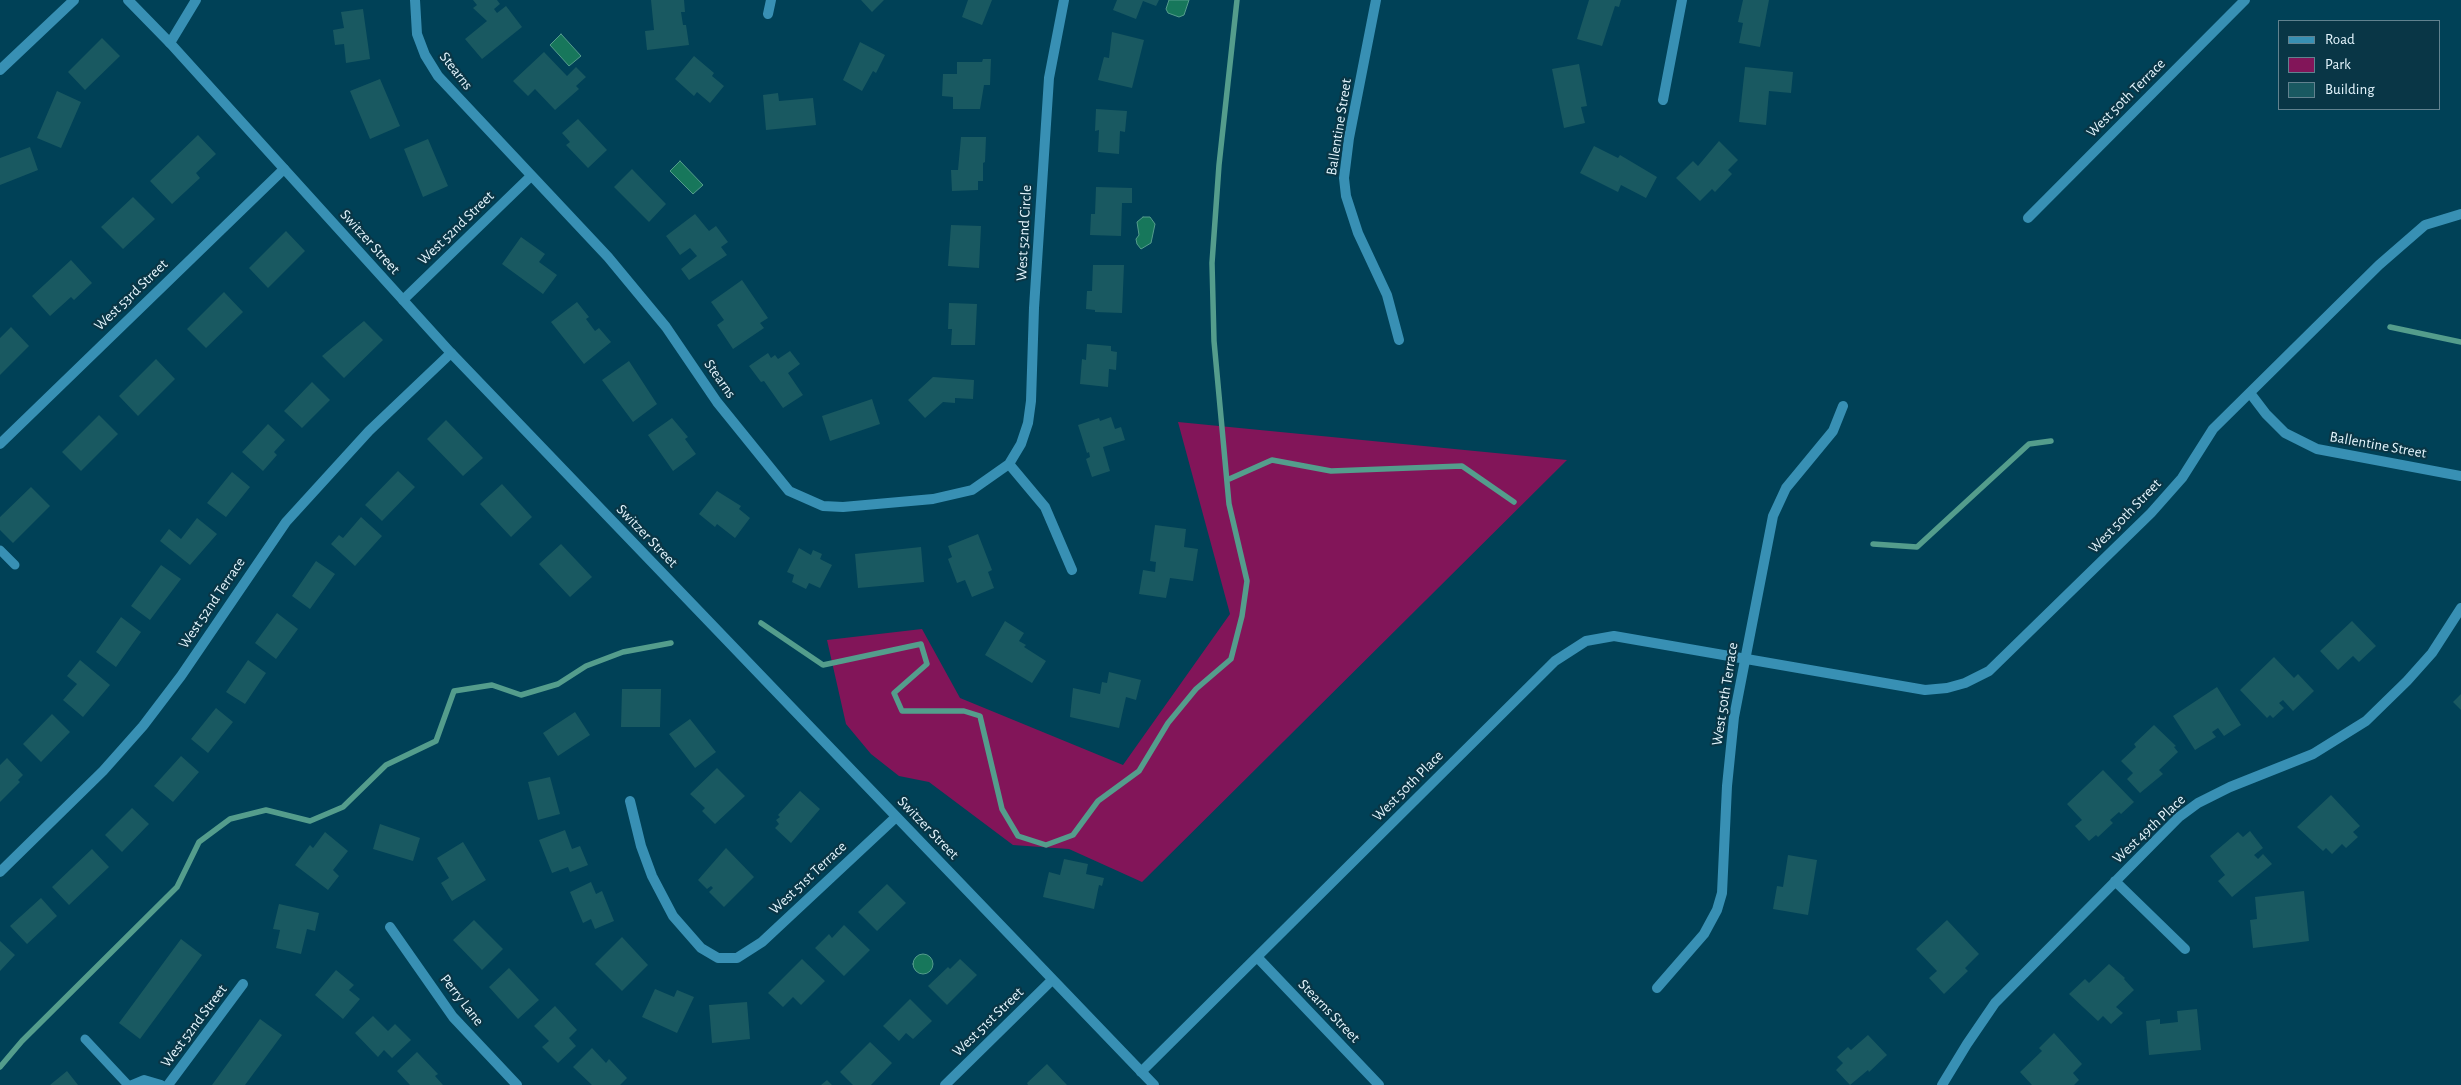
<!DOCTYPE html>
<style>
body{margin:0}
#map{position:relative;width:2461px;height:1085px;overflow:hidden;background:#004157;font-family:"Alegreya Sans",sans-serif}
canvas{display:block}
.legend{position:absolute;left:2278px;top:20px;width:162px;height:90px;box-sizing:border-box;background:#093646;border:1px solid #61828f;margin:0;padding:6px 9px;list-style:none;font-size:15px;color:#e4f5fd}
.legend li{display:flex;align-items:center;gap:10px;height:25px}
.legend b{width:25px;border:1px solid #61828f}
</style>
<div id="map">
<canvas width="2461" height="1085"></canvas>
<ul class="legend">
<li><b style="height:6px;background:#3890b4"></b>Road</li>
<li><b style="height:14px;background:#821559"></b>Park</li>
<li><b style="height:14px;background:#195961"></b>Building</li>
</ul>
</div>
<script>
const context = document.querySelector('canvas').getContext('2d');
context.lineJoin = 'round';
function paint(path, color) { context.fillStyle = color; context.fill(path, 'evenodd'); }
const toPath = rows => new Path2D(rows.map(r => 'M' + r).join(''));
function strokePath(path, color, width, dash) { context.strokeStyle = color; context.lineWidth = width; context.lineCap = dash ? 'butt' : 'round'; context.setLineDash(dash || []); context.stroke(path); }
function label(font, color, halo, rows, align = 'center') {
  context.font = font + ' "Alegreya Sans",sans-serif'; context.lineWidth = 4.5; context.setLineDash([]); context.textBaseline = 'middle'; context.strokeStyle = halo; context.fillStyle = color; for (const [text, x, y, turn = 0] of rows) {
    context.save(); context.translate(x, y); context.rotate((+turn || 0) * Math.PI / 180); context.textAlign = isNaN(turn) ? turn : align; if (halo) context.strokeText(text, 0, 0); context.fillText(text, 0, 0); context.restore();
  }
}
const green = toPath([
 [1178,422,1567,460,1142,882,1069,849,1013,845,929,782,899,776,871,754,846,724,827,640,922,629,960,698,1123,765,1230,614]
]);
const water = toPath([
 [1169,0,1189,0,1184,15,1179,17,1168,13,1166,9,1169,0],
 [561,34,581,56,569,66,550,45,561,34],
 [680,161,703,185,693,194,670,171,680,161],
 [1143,217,1150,217,1155,224,1151,243,1141,249,1137,244,1136,239,1139,235,1137,222,1143,217],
 '913 964a10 10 0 1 1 20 0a10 10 0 1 1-20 0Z'
]);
const stream = toPath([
 [2390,327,2461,342],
 [1227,480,1272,460,1331,471,1462,466,1514,502],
 [1873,544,1917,547,2029,444,2051,441],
 [761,623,823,665,921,644,927,664,894,693,902,711,964,711,980,716,1002,809,1018,836,1046,845,1073,835,1098,801,1139,771,1168,723,1196,689,1231,659,1242,616,1247,581,1229,504,1214,341,1212,263,1219,165,1237,0],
 [0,1067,22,1041,177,887,199,842,230,819,266,810,310,821,343,807,386,765,436,741,454,691,492,685,521,695,558,684,586,666,623,652,671,643]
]);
const building = toPath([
 [473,0,497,0,500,4,494,9,497,13,506,6,522,27,482,59,465,39,487,21,473,8,477,5],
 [651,0,684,0,685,12,681,12,683,25,686,25,689,45,647,50,645,31,654,30],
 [861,0,884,0,872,12],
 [968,0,992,0,982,25,962,17],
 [1117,0,1159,0,1156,6,1143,1,1136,19,1113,10],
 [1589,0,1621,0,1619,7,1615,6,1602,46,1577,39],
 [1743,0,1769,0,1760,47,1739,43,1743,23,1738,22],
 [363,9,370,59,346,63,344,44,335,45,333,30,344,28,341,12],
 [1112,32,1144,40,1132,88,1098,80,1104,57,1109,58],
 [102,38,120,56,85,90,68,72],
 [860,42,885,55,876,73,873,71,862,91,843,80],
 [544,52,567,76,576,67,586,77,576,86,579,89,555,110,535,89,528,96,513,81],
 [694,56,714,73,712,76,724,86,710,103,697,92,694,96,675,79],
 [983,59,991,59,990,85,984,85,980,109,953,109,953,97,942,96,943,74,957,74,957,62,982,62],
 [1579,64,1587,106,1581,107,1585,123,1564,128,1552,69],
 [1745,67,1793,72,1791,93,1769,91,1766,125,1739,122],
 [380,79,400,126,370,139,350,91],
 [57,91,81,102,61,148,37,138],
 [778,93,779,101,813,98,816,125,766,130,763,95],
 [1096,109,1127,111,1125,132,1120,131,1119,154,1098,152,1099,130,1095,131],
 [578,119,607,150,588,168,566,145,570,142,562,133],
 [198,135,216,154,196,173,200,178,172,204,150,181],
 [961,137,986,137,985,162,983,163,983,181,978,181,978,190,952,191,951,170,958,170],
 [428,139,448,186,423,197,404,149],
 [1719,141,1738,160,1728,170,1732,174,1715,192,1712,189,1700,201,1676,178,1693,161,1698,166],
 [1594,146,1618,158,1620,155,1657,177,1646,198,1621,185,1618,192,1580,173],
 [30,147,38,170,0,185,0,158],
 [632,169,666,204,649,222,614,187],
 [1096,187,1132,188,1132,203,1122,203,1121,236,1090,235,1091,214,1095,214],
 [133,197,155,219,123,249,101,227],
 [695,214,709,231,716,226,728,242,721,247,727,255,689,280,681,269,697,256,690,248,680,255,666,236],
 [951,225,981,226,979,268,948,266],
 [286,231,305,251,268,288,249,268],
 [521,237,545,254,539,262,557,275,543,294,502,264],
 [71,260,92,283,74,300,71,297,50,316,32,296],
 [1093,265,1124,265,1122,313,1095,312,1095,310,1086,309,1087,291,1092,291],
 [742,280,768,318,760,323,764,328,733,349,717,325,724,320,711,302],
 [224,292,243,312,206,348,187,329],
 [577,302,589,317,586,319,595,331,599,328,611,342,584,364,551,322],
 [949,303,977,304,975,345,951,345,952,329,948,329],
 [364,321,383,340,344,378,322,356],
 [11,327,29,346,0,375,0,338],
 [1087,344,1111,346,1111,351,1117,352,1116,370,1109,369,1108,387,1080,384,1082,359,1086,360],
 [790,351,800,364,788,373,803,395,783,408,764,381,761,382,749,366,768,353,771,358,775,355,778,359],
 [156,359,175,379,138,416,119,396],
 [629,361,657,404,633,422,602,380],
 [933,377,974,380,973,399,955,398,955,403,943,402,925,418,908,400],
 [312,382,330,400,302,428,284,411],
 [872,399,880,424,830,441,822,416],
 [99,415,118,434,81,471,62,452],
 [1111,417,1115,429,1121,427,1125,440,1103,447,1110,471,1092,477,1086,459,1090,457,1089,452,1087,453,1078,425,1099,418,1100,421],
 [672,418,688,437,685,439,696,454,673,471,648,435],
 [446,420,483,458,463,476,427,439],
 [268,424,285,440,274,452,277,455,263,471,242,452],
 [398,471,415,487,382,521,365,505],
 [232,472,250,487,226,517,207,503],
 [502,484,532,517,511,537,480,504],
 [31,487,50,506,13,543,0,530,0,517],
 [717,491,741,506,739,509,750,518,735,538,717,524,715,527,699,514],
 [361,517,382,536,355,566,331,544,339,535,343,538],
 [197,518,217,534,190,565,160,541,169,529,181,539],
 [1155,525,1186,529,1184,547,1198,549,1193,581,1170,578,1166,598,1139,594,1143,570,1155,572,1156,562,1150,561],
 [978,534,992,570,988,572,994,588,972,597,965,580,957,583,948,559,952,557,948,546],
 [561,544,592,577,570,597,539,564],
 [921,547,924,582,858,588,855,554],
 [799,548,811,555,813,550,822,554,820,559,832,565,820,588,809,583,806,589,792,582,794,575,787,572],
 [316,561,335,574,310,609,292,596],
 [161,565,181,579,150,620,131,606],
 [277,613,298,629,276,659,255,643],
 [121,617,141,632,116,667,96,652],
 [1005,621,1024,633,1019,641,1026,645,1024,647,1046,661,1032,683,985,655],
 [2352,621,2376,646,2359,662,2353,656,2338,670,2320,651],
 [2274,657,2294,678,2298,674,2314,691,2293,711,2283,700,2279,703,2284,708,2273,718,2270,715,2267,718,2240,690],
 [80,660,110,685,83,717,63,700,77,684,67,676],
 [248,660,266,673,245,704,226,692],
 [1109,672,1141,680,1136,700,1126,697,1119,728,1070,717,1073,688,1100,694,1102,682,1107,683],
 [2217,687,2241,725,2224,736,2218,728,2212,732,2216,737,2195,750,2173,716],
 [622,689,661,689,660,727,621,727],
 [2461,694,2461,710,2453,702],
 [216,708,233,722,208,753,191,739],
 [575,712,590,735,558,756,543,733],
 [52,714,70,732,41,762,23,744],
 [690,719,716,752,695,768,669,734],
 [2154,725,2176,746,2174,747,2178,752,2159,770,2163,774,2140,793,2127,779,2133,773,2121,761,2136,747,2134,744],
 [181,756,199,772,173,802,154,786],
 [7,758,23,775,18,780,20,782,0,802,0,765],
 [717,768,745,796,715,824,702,811,705,808,690,794],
 [2103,770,2134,802,2121,814,2119,812,2110,820,2113,823,2098,837,2096,835,2089,841,2075,826,2082,820,2067,804],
 [550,777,560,814,538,820,528,782],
 [800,791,820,809,791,843,775,828,779,824,776,820,780,817,778,815],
 [2331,795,2360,826,2353,832,2358,837,2346,848,2342,844,2332,854,2326,848,2323,851,2297,827],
 [132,808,149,824,122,852,105,835],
 [380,824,420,838,413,861,373,849],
 [565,830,572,849,580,846,588,865,570,872,568,867,552,873,539,840],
 [2250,831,2263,848,2254,855,2258,859,2263,854,2272,864,2232,897,2218,881,2225,875,2210,856,2238,832,2243,837],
 [325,832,348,851,333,870,339,876,328,890,295,865,310,845,313,848],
 [463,842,486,880,452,901,441,883,449,878,437,858],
 [726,848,754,877,724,907,709,892,713,888,711,886,707,889,698,880],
 [92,849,109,867,69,905,52,887],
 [1788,855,1817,860,1808,915,1773,909,1777,886,1783,887],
 [1064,859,1088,864,1086,874,1104,878,1102,886,1099,885,1094,909,1043,897,1049,872,1060,875],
 [591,882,596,894,602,891,614,921,595,929,591,919,583,923,570,892],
 [887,884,906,903,877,931,858,912],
 [2304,891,2309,941,2253,948,2250,920,2257,919,2255,897],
 [41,898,57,916,27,944,10,926],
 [279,904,319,913,315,931,307,929,301,954,276,948,280,930,273,929],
 [474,920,503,949,482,970,453,940],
 [1947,920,1979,954,1965,968,1968,971,1944,994,1929,978,1937,971,1916,949],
 [844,925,870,950,844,976,815,948,829,934,832,938],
 [622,937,648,965,622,991,595,964],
 [181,939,202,955,140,1039,119,1023],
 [0,941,15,955,0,971],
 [802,959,825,981,801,1005,793,997,783,1007,768,993],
 [960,959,977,975,947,1005,928,986,948,967,950,969],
 [2109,964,2125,978,2124,979,2134,990,2116,1007,2123,1013,2111,1024,2103,1016,2098,1021,2069,994,2085,979,2089,983],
 [509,968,539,1000,518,1019,489,987],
 [336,970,354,985,349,990,360,999,343,1019,315,995],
 [655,989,674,997,677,990,694,997,677,1033,642,1017],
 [910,999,932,1021,913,1039,906,1033,899,1041,883,1026],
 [747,1002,750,1039,712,1043,709,1005],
 [555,1006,577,1030,569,1038,576,1046,558,1063,542,1047,549,1041,534,1026],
 [2197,1009,2201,1050,2149,1055,2146,1021,2160,1019,2160,1024,2178,1022,2177,1011],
 [373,1016,388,1031,395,1024,411,1040,392,1058,384,1050,378,1057,355,1033],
 [260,1019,282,1035,245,1085,212,1085],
 [2054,1033,2082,1064,2073,1073,2079,1080,2074,1085,2032,1085,2020,1072,2042,1051,2039,1048],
 [1868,1035,1887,1055,1869,1072,1868,1070,1850,1085,1836,1070,1843,1063,1837,1057,1848,1047,1851,1050],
 [870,1042,892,1063,871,1085,853,1085,840,1072],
 [592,1048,606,1063,609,1059,627,1078,620,1085,592,1085,573,1067],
 [417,1052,438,1074,435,1076,443,1085,410,1085,397,1071],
 [1047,1064,1067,1085,1028,1085,1027,1083],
 [67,1071,78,1085,50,1085],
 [827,1080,832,1085,821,1085]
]);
const service = toPath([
 [0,550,15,565],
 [85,1039,128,1085]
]);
const minor = toPath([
 [415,0,417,34,425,55,438,76,608,257,666,327,717,402,789,491,823,506,843,507,933,499,972,490,1009,464,1021,444,1028,423,1031,401,1034,308,1049,78,1064,0],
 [1376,0,1349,138,1344,178,1346,196,1358,233,1387,295,1399,340],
 [768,14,771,0],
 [170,43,196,0],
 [0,70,74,0],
 [1663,100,1682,0],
 [2028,218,2245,0],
 [403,300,531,176],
 [2250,393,2266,414,2285,433,2317,449,2461,476],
 [0,444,284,169],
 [1009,464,1045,507,1072,570],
 [630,801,641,846,652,876,673,916,701,948,718,958,737,958,762,942,896,817],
 [0,872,103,771,143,726,181,676,286,522,369,431,451,353],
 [2115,881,2185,949],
 [390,927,453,1017,517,1085],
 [1258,958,1379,1085],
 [1657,988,1704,934,1717,910,1722,893,1727,786,1734,717,1773,516,1786,488,1833,431,1843,406],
 [1141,1072,1555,661,1586,641,1614,636,1925,690,1947,688,1965,683,1989,671,2151,513,2182,478,2213,429,2379,265,2425,225,2461,214],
 [132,1085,144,1080,161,1085],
 [168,1085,243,984],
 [945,1085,1052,980],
 [1942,1085,1967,1044,1995,1003,2179,817,2198,803,2230,787,2313,754,2366,721,2407,681,2432,653,2461,608]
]);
const tertiary = toPath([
 [128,0,170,43,451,353,1154,1085]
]);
const streetNames = [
 ["Stearns",456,71,52],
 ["West 50th Terrace",2126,98,-45],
 ["Ballentine Street",1339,127,-81],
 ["West 52nd Street",456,228,-44],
 ["West 52nd Circle",1024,233,-87],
 ["Switzer Street",370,242,48],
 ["West 53rd Street",131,295,-44],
 ["Stearns",720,379,55],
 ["Ballentine Street",2378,445,10],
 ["West 50th Street",2125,516,-46],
 ["Switzer Street",647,536,46],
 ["West 52nd Terrace",212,603,-56],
 ["West 50th Terrace",1725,694,-81],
 ["West 50th Place",1408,786,-45],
 ["Switzer Street",928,828,46],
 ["West 49th Place",2149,829,-43],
 ["West 51st Terrace",808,878,-43],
 ["Perry Lane",462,1000,52],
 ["Stearns Street",1329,1011,46],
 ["West 51st Street",988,1022,-44],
 ["West 52nd Street",194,1026,-53]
];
paint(green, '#821559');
paint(water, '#17775b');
strokePath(water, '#549d8c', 1);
strokePath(stream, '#549d8c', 5.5);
paint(building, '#195961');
strokePath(service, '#3890b4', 9);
strokePath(minor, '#3890b4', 10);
strokePath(tertiary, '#3890b4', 10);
label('15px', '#e4f5fd', '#093646', streetNames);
</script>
